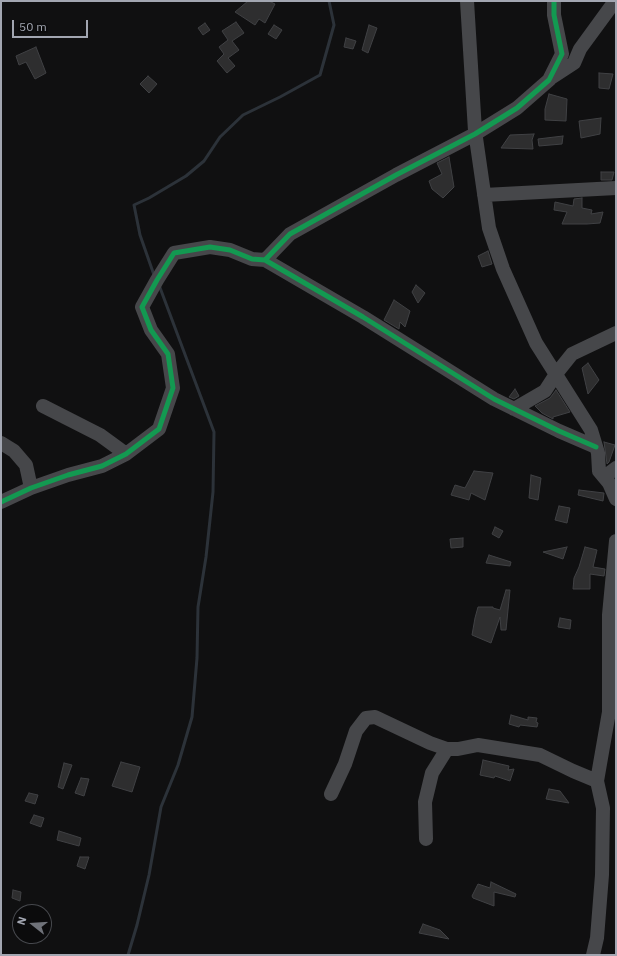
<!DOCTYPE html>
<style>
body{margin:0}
#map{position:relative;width:617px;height:956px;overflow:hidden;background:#101011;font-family:"IBM Plex Sans",sans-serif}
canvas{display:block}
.frame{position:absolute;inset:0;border:2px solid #a2a6b1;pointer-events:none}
.north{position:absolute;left:12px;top:904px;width:40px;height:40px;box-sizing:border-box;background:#0b0b0c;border:1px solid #47494e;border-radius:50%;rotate:287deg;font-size:11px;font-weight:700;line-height:16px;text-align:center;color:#a2a6b1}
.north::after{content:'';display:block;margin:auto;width:14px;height:18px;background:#6f7279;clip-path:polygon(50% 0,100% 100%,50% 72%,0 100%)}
.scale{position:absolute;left:12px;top:20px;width:76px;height:18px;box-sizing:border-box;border:2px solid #a2a6b1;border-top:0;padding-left:5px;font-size:12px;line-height:14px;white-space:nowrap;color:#a2a6b1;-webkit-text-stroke:3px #0b0b0c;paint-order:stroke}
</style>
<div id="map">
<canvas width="617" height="956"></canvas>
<div class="frame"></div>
<div class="north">N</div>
<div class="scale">50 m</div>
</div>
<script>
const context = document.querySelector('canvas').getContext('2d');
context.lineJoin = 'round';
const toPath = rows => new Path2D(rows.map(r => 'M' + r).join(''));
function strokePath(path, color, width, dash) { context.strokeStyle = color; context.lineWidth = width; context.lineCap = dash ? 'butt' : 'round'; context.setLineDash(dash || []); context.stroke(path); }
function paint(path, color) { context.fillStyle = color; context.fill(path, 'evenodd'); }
const stream = toPath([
 [154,275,140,235,134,205,149,198,186,176,204,161,220,137,243,115,280,97,320,75,334,25,329,1],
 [128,955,137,925,149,875,161,807,178,765,192,717,197,658,198,607,206,557,213,492,214,432,159,285]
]);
const building = toPath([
 [248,1,269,1,275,4,265,23,259,19,255,25,235,12,248,1],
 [236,22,244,33,232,41,239,50,228,58,235,66,227,73,217,61,224,54,219,47,228,40,222,31,236,22],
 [205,23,210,30,203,35,198,28,205,23],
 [274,25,282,30,276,39,268,34,274,25],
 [369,25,377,28,368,53,362,50,369,25],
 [346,38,356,41,353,49,344,47,346,38],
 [36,47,46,73,35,79,26,62,19,65,16,56,36,47],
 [599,73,613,74,609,89,599,88,599,73],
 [148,76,157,84,149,93,140,84,148,76],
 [549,94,567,99,566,121,545,120,545,109,549,94],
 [601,118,600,134,581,138,579,121,601,118],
 [534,134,532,140,533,149,501,148,510,135,534,134],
 [563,136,562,144,539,146,538,139,563,136],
 [449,157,454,187,443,198,432,189,429,181,442,174,437,163,449,157],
 [601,172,614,172,612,180,601,180,601,172],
 [582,198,582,208,592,210,591,214,603,212,600,223,587,224,562,224,567,212,554,210,555,202,573,206,574,199,582,198],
 [488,251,492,264,482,267,478,256,488,251],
 [416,285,425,293,418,303,412,292,416,285],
 [394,300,410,311,405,327,400,322,399,329,384,320,394,300],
 [588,363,599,380,588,394,582,368,588,363],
 [515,389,519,396,514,399,509,397,515,389],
 [556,390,570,412,553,417,553,419,542,413,535,406,550,398,556,390],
 [604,442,615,445,609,462,607,464,604,442],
 [474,471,493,473,485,500,471,493,469,500,451,495,455,485,465,488,474,471],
 [531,475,541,478,538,500,529,498,531,475],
 [579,490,604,493,603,501,578,495,579,490],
 [559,506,570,508,567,523,555,520,559,506],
 [495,527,503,531,499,538,492,534,495,527],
 [463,538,463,547,451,548,450,539,463,538],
 [567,547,563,559,543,552,567,547],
 [585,547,597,550,593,567,605,569,604,576,590,574,590,589,573,589,574,578,579,567,585,547],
 [489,555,511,562,510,566,486,563,489,555],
 [506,590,510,590,506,630,501,630,500,617,491,643,472,635,475,618,478,607,493,607,493,608,500,610,506,590],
 [560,618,571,620,570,629,558,627,560,618],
 [511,715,528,720,528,717,537,718,536,722,538,723,537,727,520,725,519,727,509,724,511,715],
 [483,760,509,766,508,770,514,769,510,781,495,776,494,778,480,775,483,760],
 [121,762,140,767,132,792,112,786,121,762],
 [64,763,72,765,63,789,58,787,64,763],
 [81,778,89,779,84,796,75,793,81,778],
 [549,789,560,791,569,803,546,799,549,789],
 [29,793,38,795,35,804,25,801,29,793],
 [34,815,44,818,41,827,30,823,34,815],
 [59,831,81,838,79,846,57,840,59,831],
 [80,857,89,857,85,869,77,866,80,857],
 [491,882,516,894,515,897,494,892,494,906,473,898,472,896,478,884,490,888,491,882],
 [13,890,21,892,20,901,12,898,13,890],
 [423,924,440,930,449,939,419,933,423,924]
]);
const minor = toPath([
 [467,1,475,131,489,228,503,269,536,343,591,430,598,453,599,471,609,483,616,499],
 [554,1,554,15,562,54,549,80,517,108,475,134,396,175,290,234,265,260,363,317,494,399,559,431,596,447],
 [551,78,574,63,580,49,615,1],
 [484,195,616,188],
 [43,406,100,435,126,454],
 [514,409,545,391,556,374,572,354,616,333],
 [1,443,14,451,26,465,31,488],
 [604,477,616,468],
 [1,502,31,488,68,475,102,466,126,454,159,429,173,388,168,354,151,330,142,307,157,280,174,253,210,247,230,250,252,259,265,260],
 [616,541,609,615,609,712,616,712],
 [331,794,345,764,356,731,366,718,375,717,430,743,447,749,458,749,478,745,540,755,573,771,597,781],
 [426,839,425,802,432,773,447,749],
 [593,955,597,938,602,875,603,808,597,781,609,712]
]);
const cycleway = toPath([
 [554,1,554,15,562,54,549,80,517,108,475,134,396,175,290,234,265,260,363,317,494,399,559,431,596,447],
 [1,502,31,488,68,475,102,466,126,454,159,429,173,388,168,354,151,330,142,307,157,280,174,253,210,247,230,250,252,259,265,260]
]);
strokePath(stream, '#2c3239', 3);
paint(building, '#2e2e2f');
strokePath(building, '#404144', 1);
strokePath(minor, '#46474a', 14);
strokePath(cycleway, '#139951', 5);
</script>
